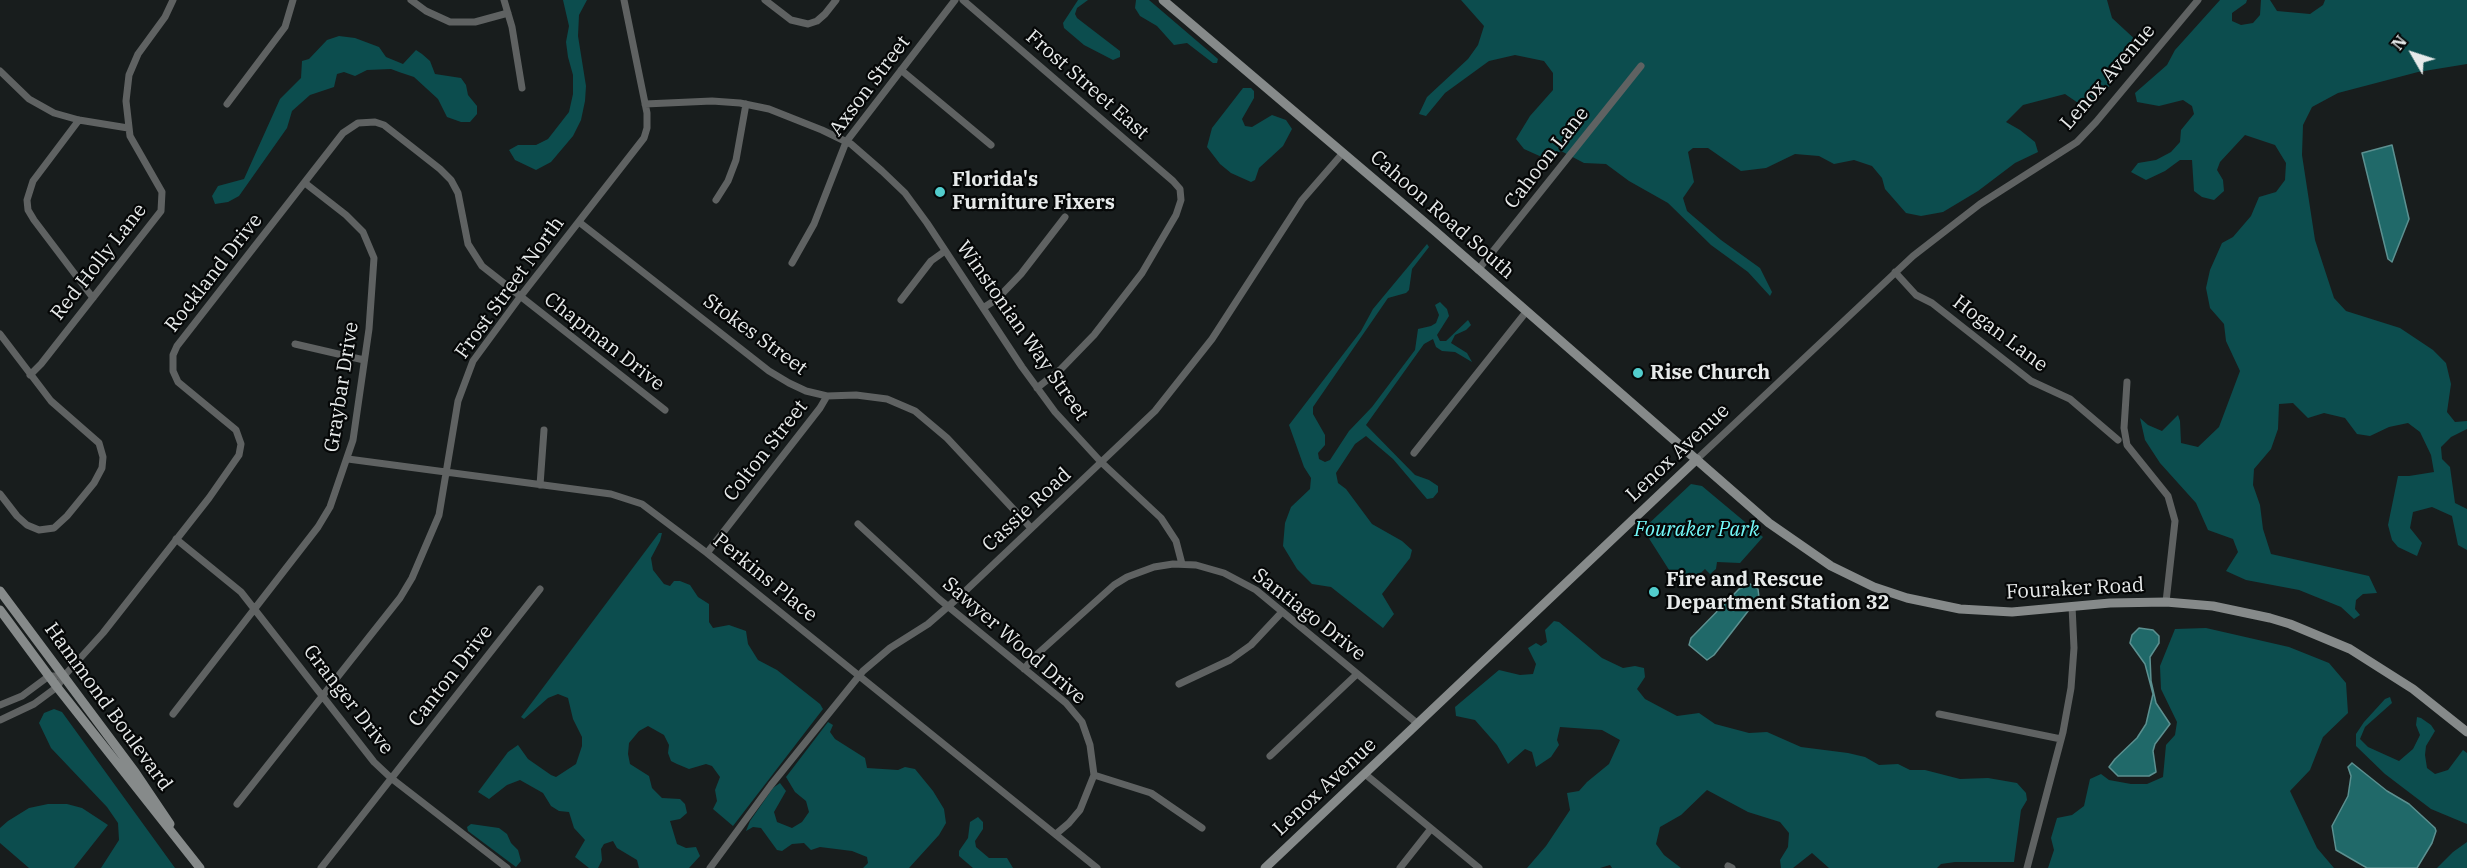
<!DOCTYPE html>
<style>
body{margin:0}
#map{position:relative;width:2467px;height:868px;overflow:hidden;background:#181d1d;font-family:"IBM Plex Serif",serif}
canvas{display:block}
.north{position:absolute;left:2383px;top:24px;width:60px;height:60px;-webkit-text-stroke:4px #050707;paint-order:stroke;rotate:309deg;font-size:16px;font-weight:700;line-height:24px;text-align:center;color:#e7eaea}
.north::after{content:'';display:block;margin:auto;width:21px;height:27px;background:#e7eaea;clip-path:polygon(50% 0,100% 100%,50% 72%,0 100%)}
</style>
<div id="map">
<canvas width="2467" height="868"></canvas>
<div class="north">N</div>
</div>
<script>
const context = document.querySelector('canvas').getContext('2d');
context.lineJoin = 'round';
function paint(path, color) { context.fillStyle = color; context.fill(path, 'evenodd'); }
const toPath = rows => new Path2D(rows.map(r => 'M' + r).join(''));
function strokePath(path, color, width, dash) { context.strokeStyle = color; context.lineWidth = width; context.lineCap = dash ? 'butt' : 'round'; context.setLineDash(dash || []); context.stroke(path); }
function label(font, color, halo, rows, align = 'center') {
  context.font = font + ' "IBM Plex Serif",serif'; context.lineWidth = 4.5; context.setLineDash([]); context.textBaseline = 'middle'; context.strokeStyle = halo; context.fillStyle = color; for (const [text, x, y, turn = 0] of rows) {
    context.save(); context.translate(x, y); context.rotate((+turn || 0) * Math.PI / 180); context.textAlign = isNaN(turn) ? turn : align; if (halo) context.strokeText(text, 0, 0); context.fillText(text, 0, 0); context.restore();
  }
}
const green = toPath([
 [563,0,587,0,579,15,578,36,586,86,585,101,581,120,573,136,551,162,536,170,515,160,509,150,518,145,536,145,548,139,569,112,573,94,573,75,568,57,566,42,569,26],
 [1078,0,1088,0,1077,8,1075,14,1077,18,1120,51,1120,57,1113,60,1084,45,1064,28,1063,23],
 [1136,0,1149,0,1218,59,1217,63,1213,63,1187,43,1174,45,1157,26,1140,16,1135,8],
 [1461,0,2107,0,2112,18,2139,43,2139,47,2122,67,2112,84,2084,107,2065,94,2023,105,2006,122,2020,130,2035,142,2038,152,2015,163,1978,191,1943,212,1921,216,1906,213,1885,189,1882,178,1872,166,1854,160,1834,164,1819,156,1795,154,1766,168,1741,171,1708,148,1693,148,1688,152,1694,182,1683,198,1687,211,1721,240,1760,268,1772,292,1770,296,1748,272,1711,245,1668,203,1629,181,1606,164,1584,163,1561,151,1544,158,1524,149,1516,139,1530,116,1553,90,1553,73,1544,61,1515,55,1489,61,1445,93,1426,116,1419,114,1427,97,1468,59,1478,45,1484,26],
 [2220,0,2247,0,2246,3,2232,13,2232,21,2241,25,2253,23,2260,15,2261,0,2270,0,2277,11,2310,14,2323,5,2325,0,2467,0,2467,64,2418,72,2338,93,2312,107,2303,125,2302,155,2315,240,2334,298,2346,311,2400,328,2433,350,2446,363,2451,384,2447,412,2455,422,2467,421,2467,429,2451,437,2441,447,2442,459,2450,467,2455,503,2467,509,2467,550,2458,545,2452,516,2432,507,2413,512,2410,528,2422,543,2417,556,2398,547,2392,540,2388,525,2398,476,2409,476,2434,472,2431,455,2420,432,2408,423,2389,427,2370,436,2357,434,2345,418,2324,413,2308,418,2293,403,2279,404,2278,429,2271,449,2254,469,2253,485,2260,505,2263,529,2271,554,2369,576,2377,593,2363,594,2356,600,2355,609,2360,615,2354,619,2341,607,2299,590,2246,580,2226,571,2238,552,2233,539,2208,530,2196,503,2160,463,2145,440,2140,418,2148,425,2162,431,2178,415,2180,421,2181,443,2198,447,2219,427,2240,371,2226,341,2224,324,2210,308,2206,288,2210,270,2222,243,2233,237,2251,216,2259,197,2276,192,2285,180,2286,163,2275,145,2245,135,2220,162,2217,170,2223,180,2224,191,2214,200,2202,197,2194,191,2192,160,2180,160,2165,171,2146,180,2131,172,2138,163,2156,160,2171,152,2180,142,2181,130,2194,114,2192,106,2183,100,2159,106,2137,102,2135,93,2167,65,2175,50],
 [339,36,355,38,379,47,386,57,403,64,416,50,422,54,430,61,435,74,461,78,466,85,468,95,477,106,477,114,470,122,461,122,447,117,438,99,414,77,399,72,391,69,367,70,355,76,344,72,337,74,334,87,310,95,292,111,287,128,239,196,228,202,215,204,212,196,218,186,244,179,280,99,301,78,302,61,309,59,327,40],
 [1243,88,1251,88,1254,91,1254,98,1242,119,1245,126,1252,127,1272,115,1286,120,1292,129,1283,146,1259,168,1255,180,1251,182,1231,173,1220,164,1207,147,1212,128],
 [1427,244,1429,247,1412,269,1409,290,1406,293,1388,298,1313,407,1313,414,1325,435,1325,445,1318,453,1319,459,1325,462,1330,460,1349,431,1372,407,1415,350,1418,329,1431,326,1436,323,1439,315,1435,305,1440,302,1447,309,1449,316,1437,335,1440,341,1446,341,1468,320,1471,325,1466,330,1455,335,1451,343,1467,353,1472,362,1455,352,1442,351,1436,347,1433,339,1424,344,1366,425,1415,475,1429,480,1438,486,1438,492,1433,498,1427,499,1393,459,1366,436,1355,444,1336,473,1338,483,1346,489,1372,524,1402,541,1412,550,1410,558,1382,594,1394,614,1383,628,1331,587,1312,584,1297,569,1283,546,1285,523,1291,507,1310,489,1311,478,1304,467,1289,425,1361,331,1373,309],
 [1691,484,1702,486,1763,537,1740,563,1717,562,1716,569,1710,574,1705,569,1685,588,1671,573,1643,529],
 [659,533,662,533,660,541,651,558,653,570,664,584,670,586,674,581,680,581,690,585,698,597,709,604,709,622,713,628,729,625,746,631,748,644,758,660,777,670,820,704,823,709,733,826,713,809,717,801,715,790,720,777,712,766,706,764,689,769,677,764,671,761,668,753,669,745,664,735,648,726,639,731,629,743,628,754,630,764,649,776,652,788,662,798,680,799,685,804,687,813,680,819,670,821,677,844,686,848,696,847,700,856,689,868,639,868,637,860,617,848,613,841,604,844,601,849,602,860,598,868,589,868,575,857,585,840,574,828,569,812,559,811,551,806,543,793,520,780,507,785,489,799,478,792,508,752,518,745,528,759,551,775,556,777,576,764,582,746,582,737,573,719,568,698,558,694,548,698,524,719,521,717],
 [1554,621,1559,622,1602,658,1623,668,1635,666,1644,668,1645,677,1637,689,1645,699,1677,716,1699,713,1715,724,1749,733,1767,732,1801,747,1848,753,1865,757,1879,765,1898,764,1910,770,1925,770,1960,779,1988,778,2017,783,2026,793,2027,800,2021,810,2014,862,1955,862,1941,864,1937,868,1829,868,1812,853,1793,868,1781,868,1780,860,1788,847,1789,833,1780,822,1748,812,1707,790,1681,815,1660,827,1656,844,1664,855,1681,868,1612,868,1610,865,1600,868,1527,868,1546,846,1570,810,1567,793,1579,791,1587,782,1609,764,1620,740,1602,730,1560,727,1557,740,1559,745,1551,757,1536,767,1532,752,1525,749,1508,764,1497,745,1475,720,1456,716,1455,707,1499,670,1520,675,1533,674,1536,664,1528,648,1536,643,1541,646,1547,642,1545,630],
 [2206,628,2289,647,2329,663,2346,683,2348,713,2323,737,2310,770,2290,791,2317,848,2334,868,2048,868,2054,850,2051,838,2057,818,2072,815,2084,806,2090,779,2101,774,2109,780,2131,784,2147,784,2163,777,2166,745,2175,735,2177,722,2161,689,2160,666,2175,629],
 [2390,697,2392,703,2365,727,2360,739,2368,747,2399,761,2413,749,2420,735,2416,725,2417,717,2421,718,2431,725,2435,731,2426,746,2425,755,2427,768,2435,774,2448,770,2463,750,2467,753,2467,824,2431,809,2385,774,2356,746,2356,734,2364,722,2385,699],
 [54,709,62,712,175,868,101,868,119,840,118,823,107,807,51,748,39,723,44,713],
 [828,722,833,725,830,732,835,739,865,758,867,768,898,770,905,767,915,769,933,791,944,809,946,823,939,835,909,868,863,868,868,863,867,857,852,851,820,847,811,850,804,843,792,844,782,851,777,850,761,828,753,827,746,831,750,821,773,788,780,783,786,791,774,812,777,822,792,828,802,822,809,812,806,801,795,792,786,777],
 [48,804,67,804,82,808,108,825,74,868,29,868,0,843,0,828,8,821,29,808],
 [978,817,983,822,983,829,975,841,976,847,989,858,1007,858,1013,868,973,868,959,856,959,851,968,838,970,822],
 [471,824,499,828,507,834,511,843,518,850,521,861,516,867,468,831,467,827],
 [2467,842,2467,868,2437,868,2453,852]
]);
const water = toPath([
 [2392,145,2409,219,2392,262,2388,259,2362,153,2392,145],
 [1750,584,1758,589,1759,597,1714,655,1707,660,1689,645,1691,638,1739,589,1750,584],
 [2139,628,2153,630,2159,636,2159,643,2150,657,2151,681,2156,703,2170,724,2155,744,2153,751,2156,772,2149,776,2118,776,2109,767,2115,759,2137,738,2146,724,2153,694,2145,664,2130,643,2132,635,2139,628],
 [2352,763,2387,791,2409,804,2435,828,2436,831,2432,843,2417,868,2367,868,2336,850,2332,826,2348,796,2351,776,2348,767,2352,763]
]);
const street = toPath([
 [411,0,426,11,450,22,475,22,508,13],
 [504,0,512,27,522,88],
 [765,0,791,20,808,24,817,21,825,14,836,0],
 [963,0,1173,181,1180,189,1181,200,1176,215,1142,273,1094,335,1061,369,1037,388],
 [901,70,991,145],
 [0,71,29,99,54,113,79,120,128,128],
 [227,104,285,27,293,0],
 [645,104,712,101,740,103,769,109,822,130,851,144,882,171,905,193,927,223,1022,367,1055,412,1101,462,1161,518,1176,541,1182,564],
 [79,120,33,181,27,200,28,210,34,220,93,298],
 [716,200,728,181,736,160,746,104],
 [579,222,769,371,789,383,806,391,827,396,856,395,887,399,915,411,947,438,1031,528],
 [792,263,814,224,846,142,955,0],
 [1478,270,1641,66],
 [1895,272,1916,295,1932,303,2031,381,2070,399,2118,440],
 [901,300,931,261,945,251],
 [983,308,997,299,1021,274,1065,217],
 [0,334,51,401,99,443,103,457,102,468,94,483,67,516,54,528,39,530,27,525,17,516,0,494],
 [295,344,364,360],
 [30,375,41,364,161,211,162,192,130,136,126,101,129,75,138,54,165,17,173,0],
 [2127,382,2124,428,2127,445,2168,496,2175,521,2166,602],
 [1414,453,1526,312],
 [348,459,611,494,642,504,707,553,1097,868],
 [1697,459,1913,256,1980,204,2077,142,2096,122,2198,0],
 [540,485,544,430],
 [858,524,939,599,1066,703,1082,722,1090,745,1094,775,1080,810,1069,823,1056,834],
 [176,539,241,592,374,762,391,778,507,868],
 [707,553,820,408,827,396],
 [1024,669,1034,657,1114,585,1127,577,1154,567,1173,564,1196,565,1224,573,1256,590,1418,724],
 [1179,684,1230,660,1251,645,1282,612],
 [0,705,22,696,49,676,64,676],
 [173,714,318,527,330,507,353,440,369,329,374,258,363,232,346,215,305,183],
 [1939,714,2061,739],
 [0,720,34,704,57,687,64,676,103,633,209,498,239,455,241,444,236,430,178,382,173,371,173,355,177,346,343,133,358,123,375,122,384,125,440,169,451,180,458,193,468,244,482,266,665,410],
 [1270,756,1357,674],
 [1365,774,1479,868],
 [1094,775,1151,793,1202,828],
 [237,804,400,598,412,578,439,515,458,401,473,361,520,297,644,138,647,128,647,113,624,0],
 [1728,866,1732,868],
 [321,868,540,589],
 [710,868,771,785,863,671,890,648,928,624,959,597,1155,411,1212,339,1302,200,1342,154],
 [1400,868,1430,830],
 [2027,868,2063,732,2071,688,2074,648,2072,606]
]);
const secondary = toPath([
 [1163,0,1436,232,1769,523,1831,566,1874,587,1907,598,1960,609,2012,612,2110,603,2166,602,2213,606,2270,618,2290,624,2350,649,2413,689,2467,732],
 [0,591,135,772,170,824],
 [0,610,57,687,200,868],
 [1265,868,1697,459]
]);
const markers = [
 [940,192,6,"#52cdcd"],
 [1638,373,6,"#52cdcd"],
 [1654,592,6,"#52cdcd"]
];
const streetNames = [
 ["Lenox Avenue",2108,77,-49],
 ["Frost Street East",1087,85,41],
 ["Axson Street",870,86,-53],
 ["Cahoon Lane",1547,158,-52],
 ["Cahoon Road South",1442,215,41],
 ["Red Holly Lane",99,262,-52],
 ["Rockland Drive",214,273,-52],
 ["Frost Street North",510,288,-54],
 ["Winstonian Way Street",1022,331,55],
 ["Hogan Lane",2000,334,37],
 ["Stokes Street",755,335,36],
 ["Chapman Drive",604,342,38],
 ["Graybar Drive",342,387,-81],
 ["Colton Street",766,451,-52],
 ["Lenox Avenue",1678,453,-43],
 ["Cassie Road",1027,510,-43],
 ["Perkins Place",765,578,39],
 ["Fouraker Road",2075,589,-3],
 ["Santiago Drive",1309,615,38],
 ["Sawyer Wood Drive",1014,641,41],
 ["Canton Drive",451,676,-52],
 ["Granger Drive",348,700,52],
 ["Hammond Boulevard",108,707,54],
 ["Lenox Avenue",1325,787,-43]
];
const poiNames = [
 ["Florida's",952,180],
 ["Furniture Fixers",952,203],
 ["Rise Church",1650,373],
 ["Fire and Rescue",1666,580],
 ["Department Station 32",1666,603]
];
const parkNames = [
 ["Fouraker Park",1697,530]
];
paint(green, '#0c4d4e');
paint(water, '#206969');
strokePath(water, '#5c9090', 1.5);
strokePath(street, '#5f6262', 7);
strokePath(secondary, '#868a8a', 9);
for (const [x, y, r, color] of markers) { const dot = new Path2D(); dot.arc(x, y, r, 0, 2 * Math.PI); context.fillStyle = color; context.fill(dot); strokePath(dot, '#050707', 2); }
label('20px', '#e7eaea', '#050707', streetNames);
label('bold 20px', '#e7eaea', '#050707', poiNames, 'left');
label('italic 20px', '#74fafa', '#050707', parkNames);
</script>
